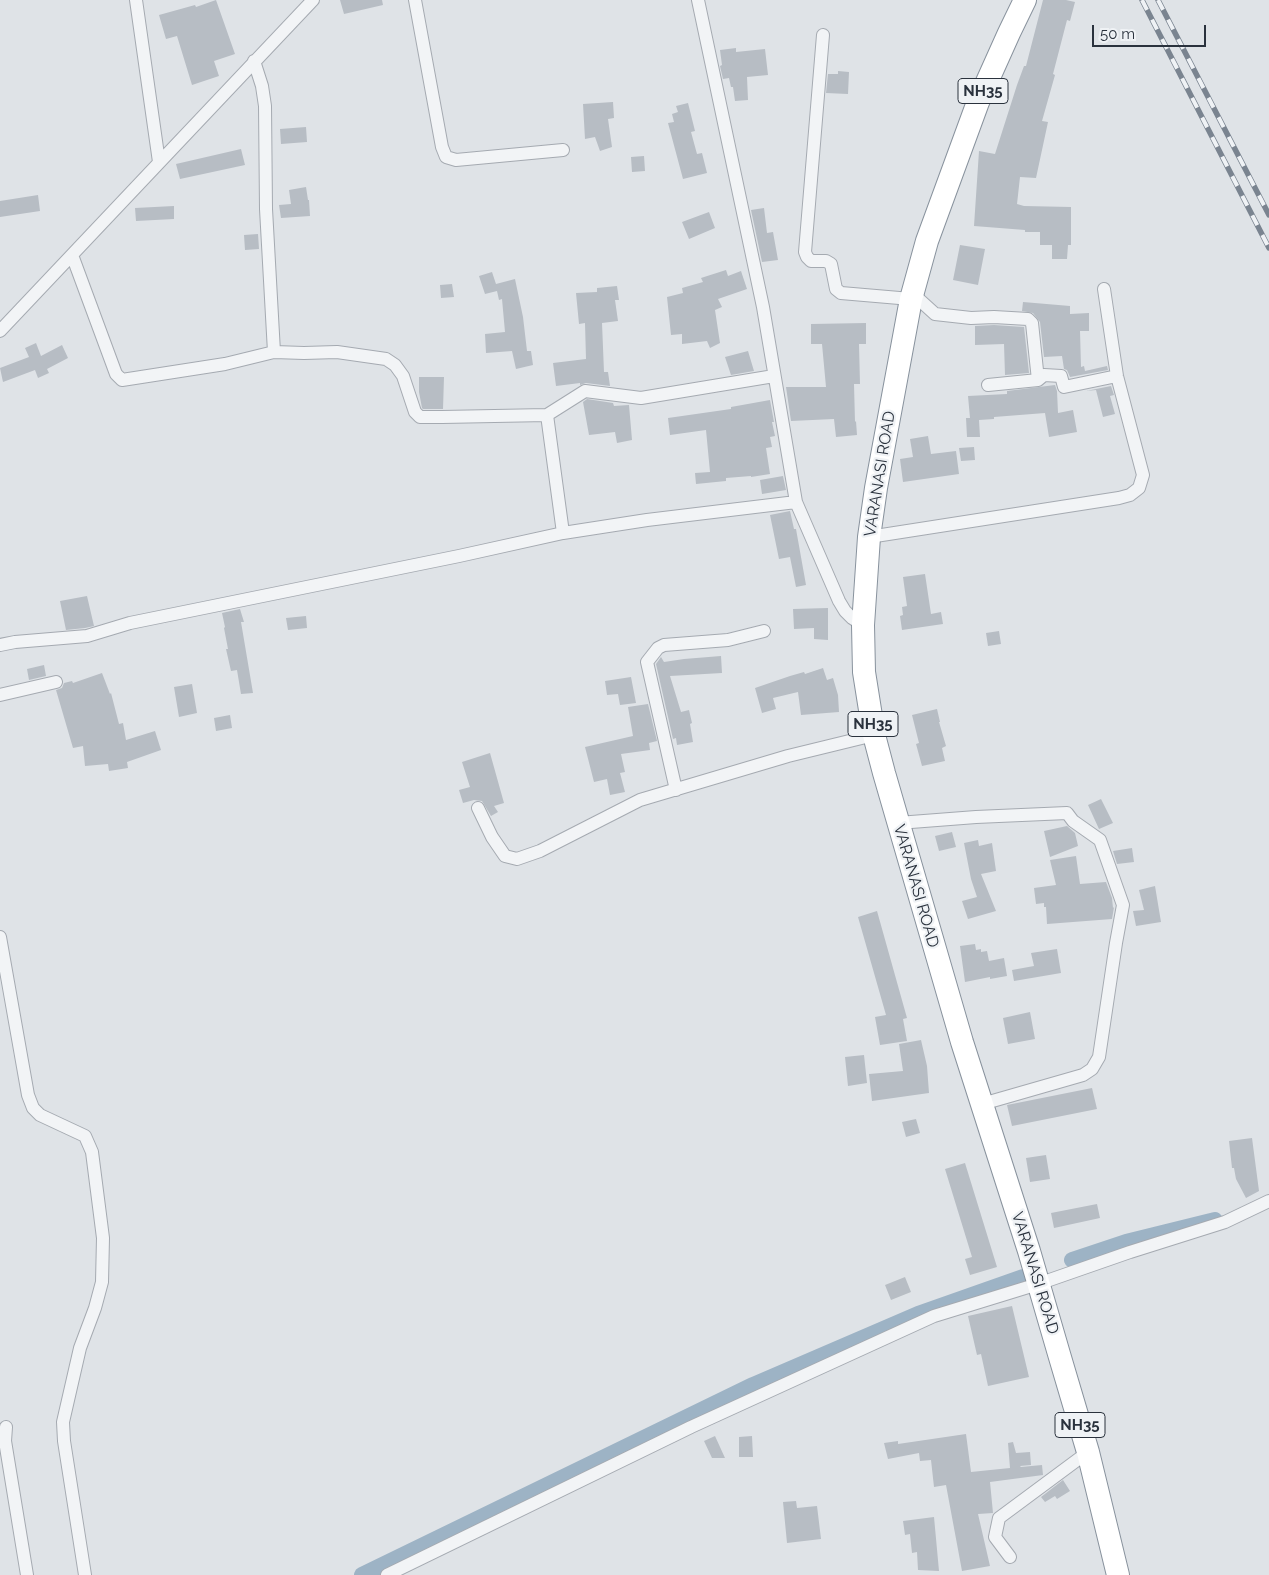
<!DOCTYPE html>
<style>
body{margin:0}
#map{position:relative;width:1269px;height:1575px;overflow:hidden;background:#dfe3e7;font-family:Raleway,sans-serif}
canvas{display:block}
.scale{position:absolute;left:1092px;top:25px;width:114px;height:22px;box-sizing:border-box;border:2px solid #2a323d;border-top:0;padding-left:6px;font-size:15px;line-height:18px;white-space:nowrap;color:#2a323d;-webkit-text-stroke:4px #eff2f5;paint-order:stroke}
</style>
<div id="map">
<canvas width="1269" height="1575"></canvas>
<div class="scale">50 m</div>
</div>
<script>
const context = document.querySelector('canvas').getContext('2d');
context.lineJoin = 'round';
const toPath = rows => new Path2D(rows.map(r => 'M' + r).join(''));
function strokePath(path, color, width, dash) { context.strokeStyle = color; context.lineWidth = width; context.lineCap = dash ? 'butt' : 'round'; context.setLineDash(dash || []); context.stroke(path); }
function paint(path, color) { context.fillStyle = color; context.fill(path, 'evenodd'); }
function label(font, color, halo, rows, align = 'center') {
  context.font = font + ' Raleway,sans-serif'; context.lineWidth = 4.5; context.setLineDash([]); context.textBaseline = 'middle'; context.strokeStyle = halo; context.fillStyle = color; for (const [text, x, y, turn = 0] of rows) {
    context.save(); context.translate(x, y); context.rotate((+turn || 0) * Math.PI / 180); context.textAlign = isNaN(turn) ? turn : align; if (halo) context.strokeText(text, 0, 0); context.fillText(text, 0, 0); context.restore();
  }
}
const canal = toPath([
 [1072,1260,1126,1242,1215,1220],
 [362,1575,753,1385,918,1314,1023,1277]
]);
const building = toPath([
 [216,0,235,54,214,61,219,76,192,85,177,36,166,39,159,15,195,5,196,7],
 [340,0,382,0,383,5,344,14],
 [1043,0,1066,0,1075,2,1070,21,1067,20,1053,74,1055,75,1042,121,1048,122,1036,178,1020,177,1017,204,1024,206,1071,207,1071,245,1068,245,1067,259,1052,259,1052,245,1040,245,1040,232,1025,232,1025,230,974,226,979,151,995,154,1017,85,1024,66,1026,66],
 [736,48,736,52,765,49,768,75,747,77,748,100,735,101,733,87,731,87,729,78,723,79,720,66,722,65,720,50],
 [838,71,849,72,848,94,826,93,828,74,838,74],
 [613,102,614,118,608,119,612,147,600,151,595,137,585,139,583,104],
 [688,103,695,131,691,132,697,154,702,153,707,173,683,179,668,123,674,122,672,114,678,112,676,106],
 [306,127,307,142,281,144,280,129],
 [241,149,245,165,180,179,176,164],
 [644,156,645,171,632,172,631,157],
 [306,187,308,200,309,200,310,216,281,218,279,205,291,204,289,190],
 [38,195,40,211,0,217,0,201],
 [174,206,174,219,136,221,135,208],
 [764,208,767,233,773,232,778,260,762,262,751,210],
 [709,212,715,228,689,239,682,222],
 [258,234,259,249,245,250,244,235],
 [960,245,985,249,978,285,953,280],
 [726,270,728,276,741,271,747,289,718,299,722,307,715,310,720,343,710,348,707,341,682,344,682,334,671,335,667,297,683,293,682,288,703,282,701,278],
 [492,272,496,284,515,279,523,317,527,351,531,351,533,365,516,369,512,351,486,353,485,334,505,332,502,299,499,300,497,291,485,294,479,276],
 [452,284,454,297,441,298,440,285],
 [617,286,619,300,615,300,618,321,602,323,604,372,608,372,610,386,586,383,580,385,580,383,556,386,553,363,586,359,585,323,579,324,576,293,597,292,597,288],
 [1023,302,1070,306,1070,314,1089,313,1089,331,1080,331,1081,367,1084,366,1085,371,1107,366,1108,370,1070,377,1067,370,1064,369,1062,356,1044,357,1040,322,1033,313,1022,311],
 [866,323,866,344,859,344,860,384,854,384,855,422,856,421,857,435,836,437,834,419,791,421,786,387,826,387,822,344,811,344,811,324],
 [994,325,1024,327,1029,373,1005,375,1004,344,975,345,975,326],
 [36,343,41,356,62,345,68,358,47,369,49,373,38,378,35,370,3,382,0,368,29,357,25,348],
 [748,351,754,371,731,375,725,357],
 [419,377,444,377,443,409,423,409,422,408,419,392],
 [1055,385,1057,391,1058,413,1073,410,1077,432,1049,437,1045,413,994,417,994,419,979,420,980,437,967,437,966,418,970,418,968,396,1007,394,1007,391],
 [1111,386,1114,395,1110,396,1115,414,1103,417,1096,390,1086,391],
 [587,399,613,403,614,406,629,405,632,440,617,443,615,432,589,435,583,402],
 [770,400,774,422,772,422,775,436,770,437,772,447,766,448,770,474,751,477,751,476,726,478,726,481,696,484,695,473,710,472,706,430,670,435,668,418,731,409,731,407],
 [928,436,931,454,956,451,959,474,903,482,900,459,913,457,910,439],
 [974,447,975,460,961,461,959,448],
 [783,476,786,490,762,494,760,480],
 [790,511,794,529,796,529,806,585,796,587,790,557,779,559,770,515],
 [925,574,931,614,941,612,943,624,902,630,900,616,903,615,902,607,907,606,903,577],
 [87,596,94,626,85,628,66,630,60,601],
 [828,608,828,640,814,639,814,628,794,629,793,609],
 [240,609,244,622,241,622,253,693,241,694,237,670,231,671,226,649,228,649,224,628,225,627,222,613],
 [306,616,307,628,288,630,286,618],
 [999,631,1001,644,988,646,986,633],
 [721,656,722,673,670,676,681,712,689,710,692,723,690,724,693,742,677,745,676,738,673,739,656,664,661,657,664,662,684,659],
 [44,665,46,676,29,680,27,669],
 [823,668,827,680,833,678,838,695,839,712,801,715,798,692,773,698,776,709,762,713,755,688,790,676,804,672,805,674],
 [102,673,110,694,111,693,119,724,123,723,126,740,155,731,161,750,127,762,128,768,109,771,108,764,85,766,83,746,73,748,56,690,62,688,64,683,72,681,73,683],
 [631,677,636,703,620,705,618,694,607,695,605,681],
 [192,684,197,713,179,717,174,687],
 [648,704,657,741,649,743,650,750,621,754,625,772,620,773,625,792,610,795,607,779,594,782,585,747,633,736,628,707],
 [937,709,940,722,939,722,946,746,942,748,945,761,922,766,916,744,919,743,912,715],
 [230,715,232,728,216,731,214,718],
 [490,753,504,803,494,806,498,812,491,816,482,801,474,800,463,803,459,790,470,787,462,762],
 [1101,799,1113,823,1099,829,1088,805],
 [1067,826,1075,833,1078,846,1050,857,1044,831],
 [952,832,956,847,939,851,935,836],
 [978,840,979,846,992,843,996,871,981,874,996,911,968,919,962,901,977,897,971,879,964,843],
 [1132,848,1134,862,1117,864,1113,851],
 [1076,856,1080,884,1106,882,1112,898,1113,908,1114,907,1112,919,1047,924,1046,907,1044,907,1044,903,1036,904,1034,888,1056,885,1050,860],
 [1155,886,1161,922,1136,926,1133,911,1144,910,1139,890],
 [877,911,907,1018,903,1019,907,1041,880,1045,875,1017,886,1015,858,917],
 [975,944,976,950,981,949,981,952,987,951,989,961,1004,958,1007,976,990,979,990,977,965,982,960,946],
 [1057,949,1061,973,1014,981,1012,970,1034,966,1031,953],
 [1030,1012,1035,1039,1008,1044,1003,1018],
 [921,1040,927,1066,929,1093,872,1101,869,1074,903,1071,899,1044],
 [864,1055,867,1083,848,1086,845,1057],
 [1092,1088,1097,1109,1012,1126,1007,1105],
 [916,1119,920,1133,906,1137,902,1122],
 [1252,1138,1259,1191,1246,1198,1236,1179,1234,1168,1232,1168,1229,1141],
 [1046,1155,1050,1179,1030,1182,1026,1158],
 [965,1163,997,1267,970,1275,965,1259,972,1257,945,1169],
 [1097,1204,1100,1218,1054,1228,1051,1213],
 [905,1277,911,1292,891,1300,885,1285],
 [1012,1306,1029,1377,988,1386,981,1354,977,1355,968,1316],
 [966,1434,971,1472,1010,1468,1008,1443,1013,1442,1016,1453,1030,1452,1031,1465,1020,1466,1021,1467,1042,1465,1043,1475,990,1482,993,1513,978,1514,990,1566,962,1571,946,1485,934,1487,931,1460,920,1461,919,1453,888,1459,884,1443,898,1441,898,1444],
 [715,1436,725,1458,712,1458,704,1441],
 [752,1436,753,1457,739,1457,739,1437],
 [1063,1480,1070,1491,1057,1499,1055,1496,1045,1502,1041,1497],
 [796,1501,797,1508,817,1506,821,1539,787,1543,783,1502],
 [934,1517,939,1571,918,1570,917,1552,912,1553,910,1534,905,1535,903,1521]
]);
const street = toPath([
 [136,0,159,162],
 [415,0,442,147,446,157,456,160,563,150],
 [698,0,763,307,796,502,839,601,845,611,852,618,863,625],
 [823,35,805,252,807,257,811,261,826,261,831,264,836,289,841,293,911,299],
 [254,61,262,86,265,106,266,209,274,352],
 [72,255,116,374,122,380,225,364,274,352,304,353,337,352,386,359,395,365,403,376,415,412,420,417,442,417,547,415,563,533],
 [913,294,935,314,971,318,994,317,1028,319,1032,323,1038,380],
 [0,331,313,0],
 [988,385,1038,380,1044,375,1061,376,1064,387,1117,376],
 [547,415,585,391,641,398,774,376],
 [869,537,1119,498,1130,495,1139,488,1143,475,1117,376,1104,289],
 [0,645,15,642,87,636,130,623,459,556,563,533,647,520,796,502],
 [0,695,56,682],
 [676,790,647,662,658,648,664,645,728,640,764,631],
 [478,808,492,837,505,856,517,859,540,851,640,800,788,756,874,735],
 [898,823,976,817,1067,813,1073,821,1100,840,1123,905,1116,943,1099,1057,1092,1069,1083,1075,982,1104],
 [0,937,28,1095,33,1108,40,1115,85,1136,92,1152,103,1238,102,1282,95,1308,80,1348,63,1422,64,1441,85,1575],
 [6,1427,5,1441,27,1575],
 [1010,1557,995,1537,999,1518,1088,1452],
 [387,1575,691,1427,934,1316,1038,1284,1130,1252,1225,1222,1269,1201]
]);
const highway = toPath([
 [1025,0,1009,33,978,102,927,241,911,299,876,488,869,537,863,625,864,672,874,735,884,773,962,1042,1029,1251,1059,1354,1088,1452,1118,1575]
]);
const rail = toPath([
 [1142,0,1269,248],
 [1158,0,1269,215]
]);
const shields = [
 [983,91,50],
 [873,724,50],
 [1080,1425,50]
];
const shieldNames = [
 ["NH35",983,91],
 ["NH35",873,724],
 ["NH35",1080,1425]
];
const streetNames = [
 ["VARANASI ROAD",880,474,-81],
 ["VARANASI ROAD",916,886,74],
 ["VARANASI ROAD",1035,1273,73]
];
strokePath(canal, '#9db3c5', 16);
paint(building, '#b7bdc4');
strokePath(street, '#a5aab1', 14);
strokePath(highway, '#88929d', 24);
strokePath(street, '#f2f4f6', 12);
strokePath(highway, '#fff', 22);
strokePath(rail, '#7a8490', 5.5);
strokePath(rail, '#eff2f5', 4, [11]);
for (const [x, y, w] of shields) { const box = new Path2D(); box.roundRect(x - w / 2, y - 12.5, w, 25, 4); context.fillStyle = '#eff2f5'; context.fill(box); strokePath(box, '#2a323d', 1); }
label('bold 15px', '#2a323d', null, shieldNames);
label('16px', '#2a323d', '#eff2f5', streetNames);
</script>
